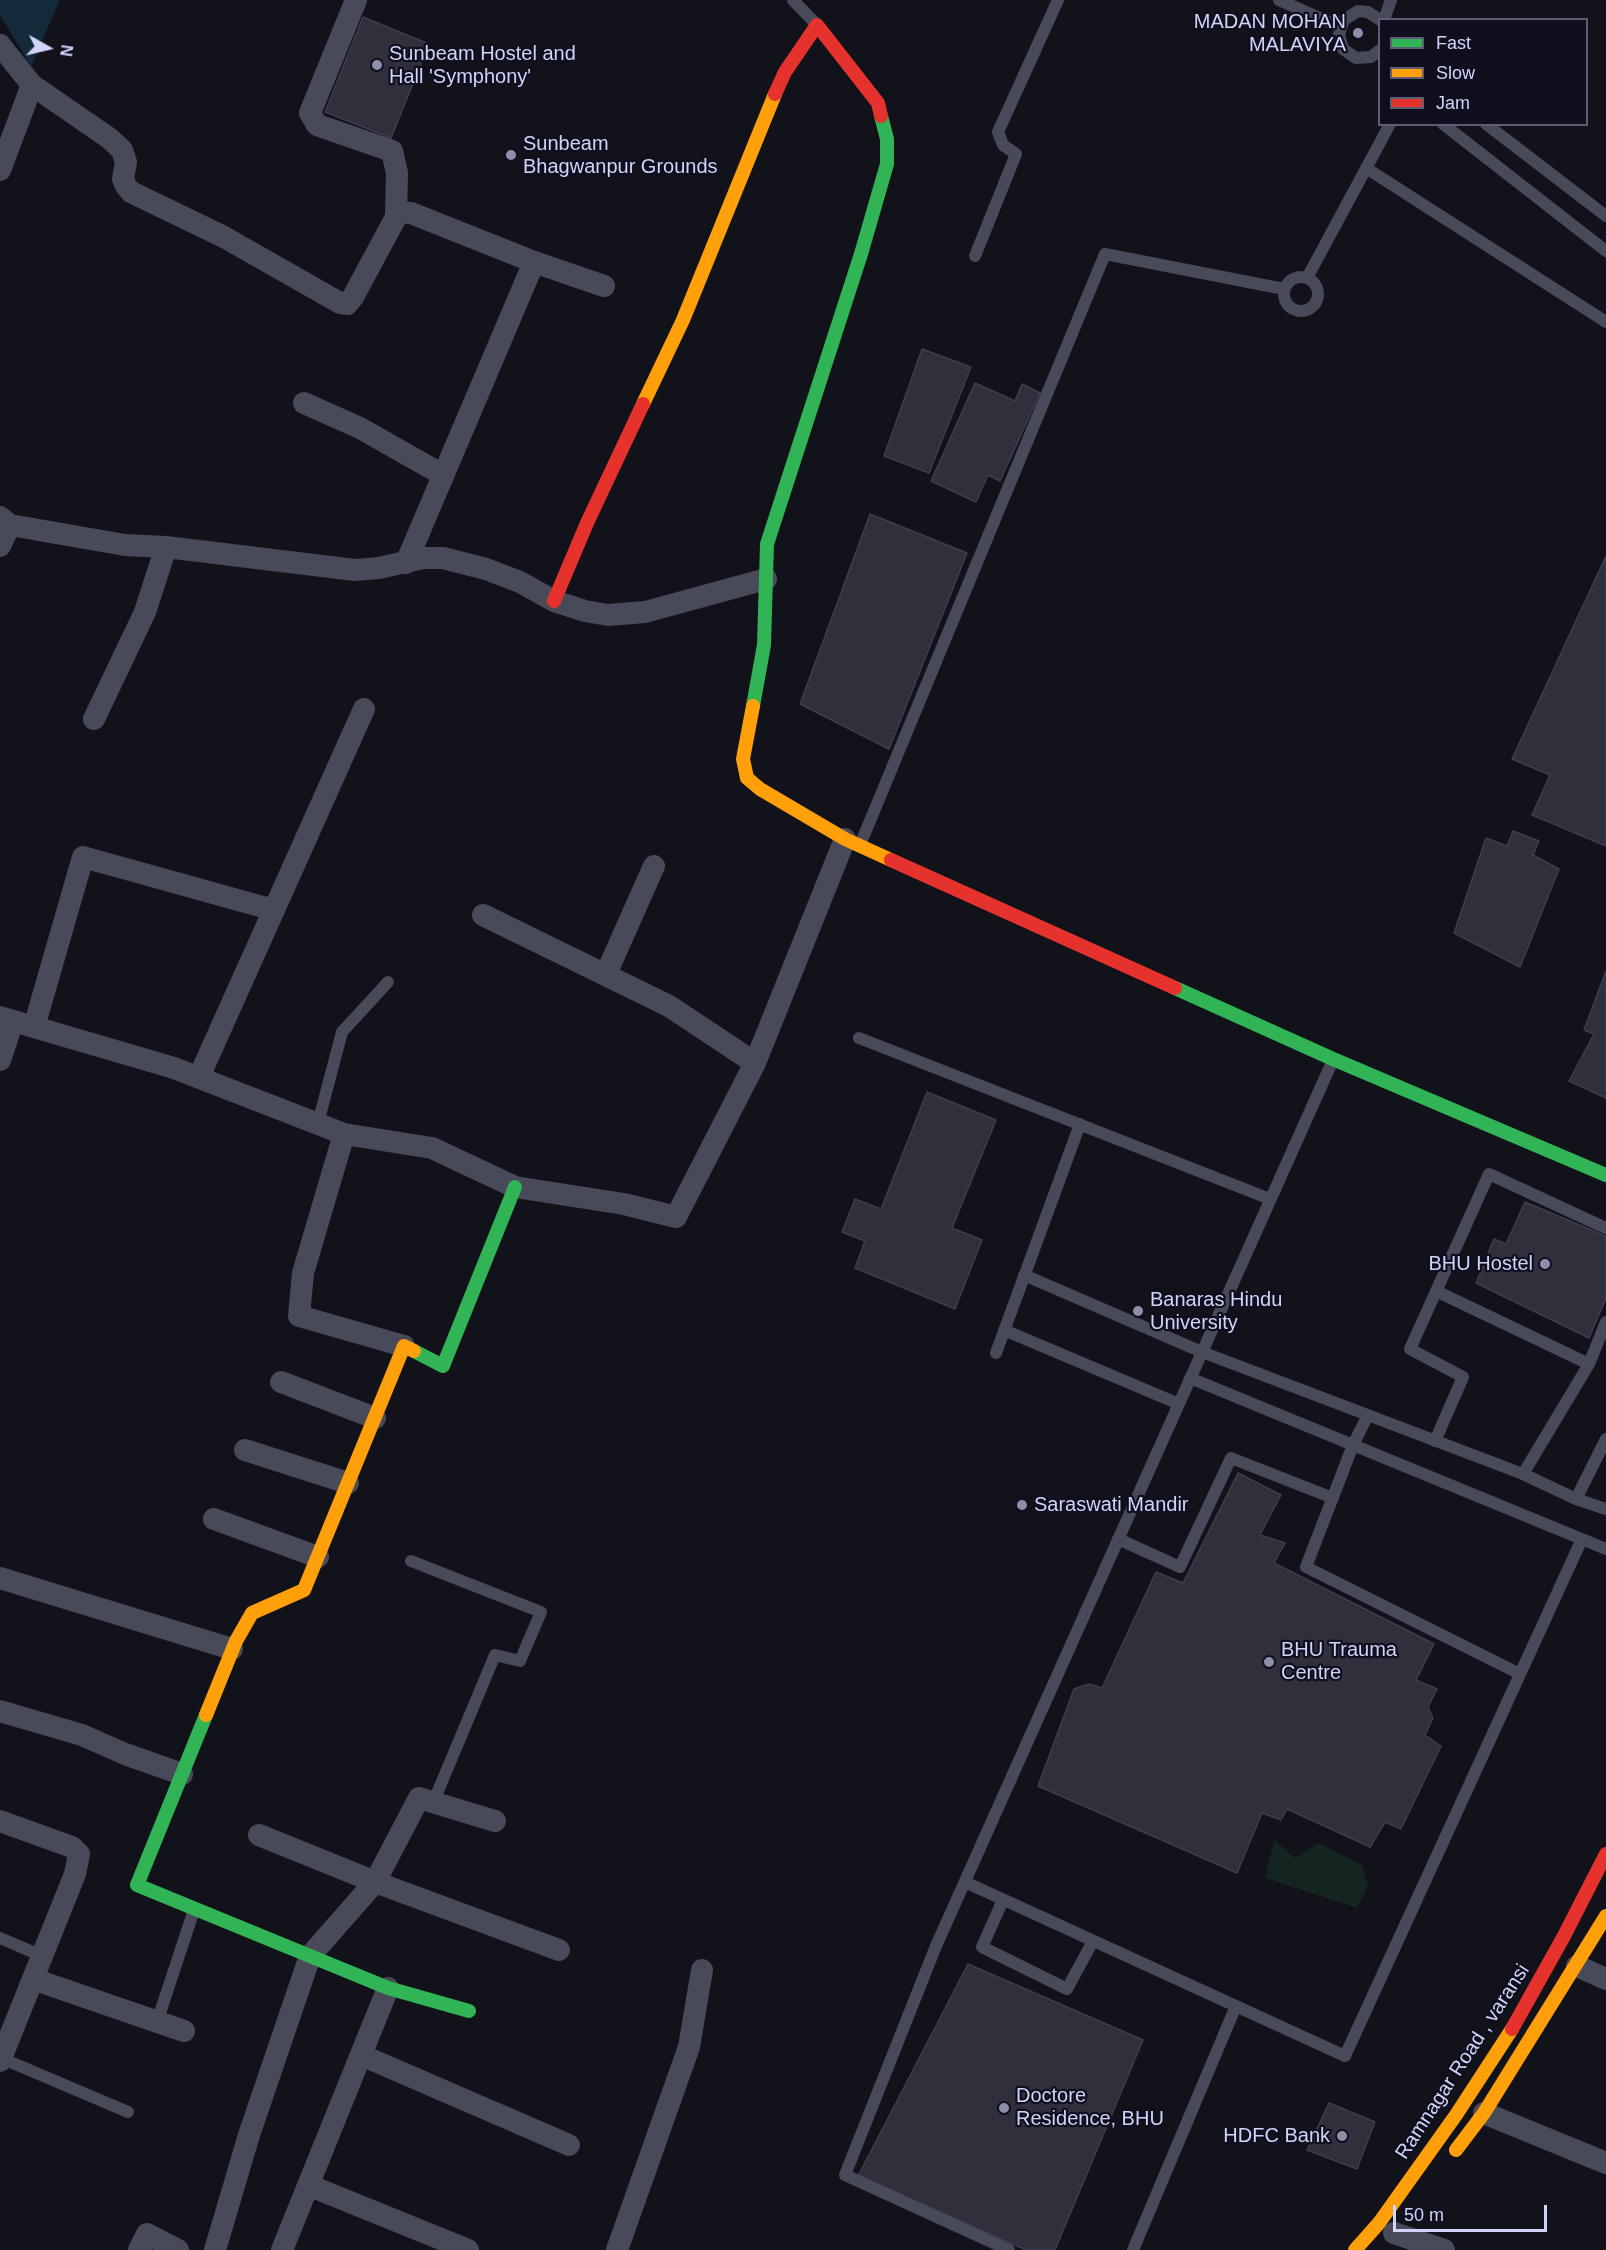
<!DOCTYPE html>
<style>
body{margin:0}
#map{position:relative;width:1606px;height:2250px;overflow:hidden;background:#12121a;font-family:Arial,sans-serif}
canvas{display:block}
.legend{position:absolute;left:1378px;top:18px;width:210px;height:108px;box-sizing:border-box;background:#0f0f1e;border:2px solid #5d5e76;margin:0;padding:8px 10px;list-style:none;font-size:18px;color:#d1d4f9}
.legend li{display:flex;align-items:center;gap:12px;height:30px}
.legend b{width:30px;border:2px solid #5d5e76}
.north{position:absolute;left:18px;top:18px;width:60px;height:60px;-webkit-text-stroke:4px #0f0f1e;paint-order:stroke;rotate:98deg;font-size:16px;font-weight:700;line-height:24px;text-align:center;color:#d1d4f9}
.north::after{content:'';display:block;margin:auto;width:21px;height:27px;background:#d1d4f9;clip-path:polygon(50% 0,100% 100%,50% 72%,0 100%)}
.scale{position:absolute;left:1393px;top:2205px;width:154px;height:27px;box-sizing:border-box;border:3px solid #d1d4f9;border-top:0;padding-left:8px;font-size:18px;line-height:21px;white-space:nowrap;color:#d1d4f9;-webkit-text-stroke:4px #0f0f1e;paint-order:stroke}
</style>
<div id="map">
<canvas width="1606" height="2250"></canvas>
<ul class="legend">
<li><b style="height:8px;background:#30b455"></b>Fast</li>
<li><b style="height:8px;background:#ff9f0a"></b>Slow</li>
<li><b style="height:8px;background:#e5322d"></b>Jam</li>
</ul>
<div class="north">N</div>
<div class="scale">50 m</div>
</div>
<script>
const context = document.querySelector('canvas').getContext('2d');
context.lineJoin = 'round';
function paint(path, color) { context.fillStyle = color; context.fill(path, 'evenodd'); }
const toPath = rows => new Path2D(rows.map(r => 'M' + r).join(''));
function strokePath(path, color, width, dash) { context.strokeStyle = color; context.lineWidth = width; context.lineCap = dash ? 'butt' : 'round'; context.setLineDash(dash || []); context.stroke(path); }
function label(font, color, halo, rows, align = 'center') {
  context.font = font + ' Arial,sans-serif'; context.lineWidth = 4.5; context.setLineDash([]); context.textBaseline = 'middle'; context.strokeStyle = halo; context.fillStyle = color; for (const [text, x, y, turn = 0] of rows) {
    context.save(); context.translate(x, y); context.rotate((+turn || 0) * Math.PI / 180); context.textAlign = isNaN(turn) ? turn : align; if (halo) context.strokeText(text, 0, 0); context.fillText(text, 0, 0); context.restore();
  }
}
const green = toPath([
 [1274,1839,1295,1858,1319,1843,1362,1865,1368,1887,1357,1908,1265,1878]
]);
const water = toPath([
 [0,0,60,0,31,66,0,15]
]);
const building = toPath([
 [363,17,429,44,391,138,325,112,363,17],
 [922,349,971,367,929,473,884,456,922,349],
 [975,383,1015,401,1022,384,1040,393,1000,481,988,475,976,502,931,481,975,383],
 [870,514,967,553,889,749,800,704,870,514],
 [1606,556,1606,846,1532,815,1550,775,1512,759,1606,556],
 [1513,831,1539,841,1533,855,1559,869,1520,967,1454,933,1486,838,1507,846,1513,831],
 [1606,971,1606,1098,1569,1081,1594,1034,1584,1030,1606,971],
 [927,1092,996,1120,952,1228,982,1240,955,1309,855,1268,865,1241,842,1232,855,1199,881,1209,927,1092],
 [1525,1202,1606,1236,1606,1298,1589,1338,1476,1283,1494,1239,1506,1244,1525,1202],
 [1238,1473,1281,1495,1260,1535,1285,1543,1274,1563,1434,1644,1416,1680,1437,1689,1428,1707,1433,1718,1425,1735,1441,1746,1401,1829,1385,1822,1370,1847,1287,1809,1281,1820,1262,1813,1237,1873,1038,1786,1074,1689,1089,1684,1102,1688,1156,1572,1183,1583,1238,1473],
 [968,1964,1143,2040,1055,2250,1026,2250,858,2176,968,1964],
 [1329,2103,1375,2122,1357,2169,1307,2150,1329,2103]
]);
const lane = toPath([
 [793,0,817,25],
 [1279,0,1340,27],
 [1384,20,1391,0],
 [1380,50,1371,57,1356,58,1343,49,1339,34,1344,20,1358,11,1368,12,1380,20],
 [1443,124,1606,251],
 [1486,124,1606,216],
 [1366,168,1606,322],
 [975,256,1016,154,1003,145,998,132,1058,0],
 '1284 294a17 17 0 1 1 34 0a17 17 0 1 1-34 0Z',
 [1307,278,1390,124],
 [860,845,1105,254,1284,289],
 [859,1038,1270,1199],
 [318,1123,342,1032,388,982],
 [1024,1275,1202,1352,1523,1474,1576,1499,1606,1509],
 [1436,1291,1589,1364],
 [1004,1330,1179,1404],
 [996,1353,1080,1124],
 [1190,1378,1606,1549],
 [1368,1415,1353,1445,1306,1567,1520,1674],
 [1435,1441,1463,1377,1410,1349,1489,1174,1606,1228],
 [1523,1474,1589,1364,1606,1322],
 [1576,1499,1606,1439],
 [1118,1539,1180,1567,1231,1458,1333,1498],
 [411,1561,541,1612,520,1661,495,1655,433,1803],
 [965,1882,1345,2056,1582,1539],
 [1003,1900,982,1947,1067,1989,1093,1941],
 [0,1938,42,1956],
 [157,2022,194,1910],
 [1,2058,128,2112],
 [1009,2250,845,2175,936,1946,1333,1060],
 [1133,2250,1236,2006]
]);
const street = toPath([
 [356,0,310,113,317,125,392,151,397,173,396,217],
 [0,45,32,85,109,138,122,150,126,162,123,179,126,186,131,192,224,237,340,303,347,304,353,297,396,217,401,212,411,213,534,262,604,286],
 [0,170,32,85],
 [304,403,360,428,443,475],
 [0,517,10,525,125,545,166,547,355,570,379,568,423,558,443,558,486,569,520,582,554,601,585,611,608,615,645,612,766,579],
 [0,546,10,525],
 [406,563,534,262],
 [94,719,145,612,166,547],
 [483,915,669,1006,755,1063],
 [606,974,654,866],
 [0,1017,174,1068,344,1134,432,1148,515,1187,624,1204,676,1217,755,1063,845,839],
 [34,1027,83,857,274,910],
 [0,1060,13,1021],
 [199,1077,364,709],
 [344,1134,303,1273,299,1316,404,1346],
 [281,1382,375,1418],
 [245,1450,348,1483],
 [214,1519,318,1557],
 [0,1578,232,1649],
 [0,1711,82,1735,125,1754,182,1774],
 [0,1821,72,1847,79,1854,75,1874,0,2061],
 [259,1835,375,1882,419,1798,495,1821],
 [1577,1966,1606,1979],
 [33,1979,184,2031],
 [361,2055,569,2145],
 [1484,2113,1606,2163],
 [308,2185,468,2250],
 [1394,2233,1444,2250],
 [139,2250,147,2234,178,2250],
 [215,2250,249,2135,310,1956,375,1882,559,1950],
 [282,2250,388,1988],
 [617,2250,689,2047,702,1970]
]);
const fast = toPath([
 [753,706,764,645,767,544,861,254,887,164,887,139,881,116],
 [1175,988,1333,1059,1606,1175],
 [414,1351,443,1366,515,1187],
 [206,1715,137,1885,388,1988,469,2011]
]);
const slow = toPath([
 [643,404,683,320,775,94],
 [753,706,743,759,747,778,760,789,845,839,891,860],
 [206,1715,236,1641,252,1613,304,1590,404,1346,414,1351],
 [1456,2150,1484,2113,1606,1916],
 [1355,2250,1379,2223,1456,2115,1512,2029]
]);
const jam = toPath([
 [775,94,785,72,817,25,878,103,881,116],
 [554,601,587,523,643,404],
 [891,860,1175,988],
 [1512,2029,1564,1936,1606,1854]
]);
const markers = [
 [1358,33,6,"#8e90ab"],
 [377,65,6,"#8e90ab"],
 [511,155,6,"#8e90ab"],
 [1545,1264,6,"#8e90ab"],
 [1138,1311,6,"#8e90ab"],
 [1022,1505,6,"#8e90ab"],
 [1269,1662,6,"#8e90ab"],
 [1004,2108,6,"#8e90ab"],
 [1342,2136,6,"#8e90ab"]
];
const poiNames = [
 ["MADAN MOHAN",1346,22,"right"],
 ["MALAVIYA",1346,45,"right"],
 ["Sunbeam Hostel and",389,54],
 ["Hall 'Symphony'",389,77],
 ["Sunbeam",523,144],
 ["Bhagwanpur Grounds",523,167],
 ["BHU Hostel",1533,1264,"right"],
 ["Banaras Hindu",1150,1300],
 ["University",1150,1323],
 ["Saraswati Mandir",1034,1505],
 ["BHU Trauma",1281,1650],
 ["Centre",1281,1673],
 ["Doctore",1016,2096],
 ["Residence, BHU",1016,2119],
 ["HDFC Bank",1330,2136,"right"]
];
const streetNames = [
 ["Ramnagar Road , varansi",1463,2062,-57]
];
paint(green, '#132421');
paint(water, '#132a3b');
paint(building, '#30303c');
strokePath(building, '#3d3e4d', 1.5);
strokePath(lane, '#484a5a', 12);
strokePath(street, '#484a5a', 22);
strokePath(fast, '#30b455', 14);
strokePath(slow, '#ff9f0a', 14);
strokePath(jam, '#e5322d', 14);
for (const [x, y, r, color] of markers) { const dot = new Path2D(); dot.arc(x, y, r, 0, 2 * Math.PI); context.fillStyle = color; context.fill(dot); strokePath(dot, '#0f0f1e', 2); }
label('20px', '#d1d4f9', '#0f0f1e', poiNames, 'left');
label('20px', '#d1d4f9', '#0f0f1e', streetNames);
</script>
